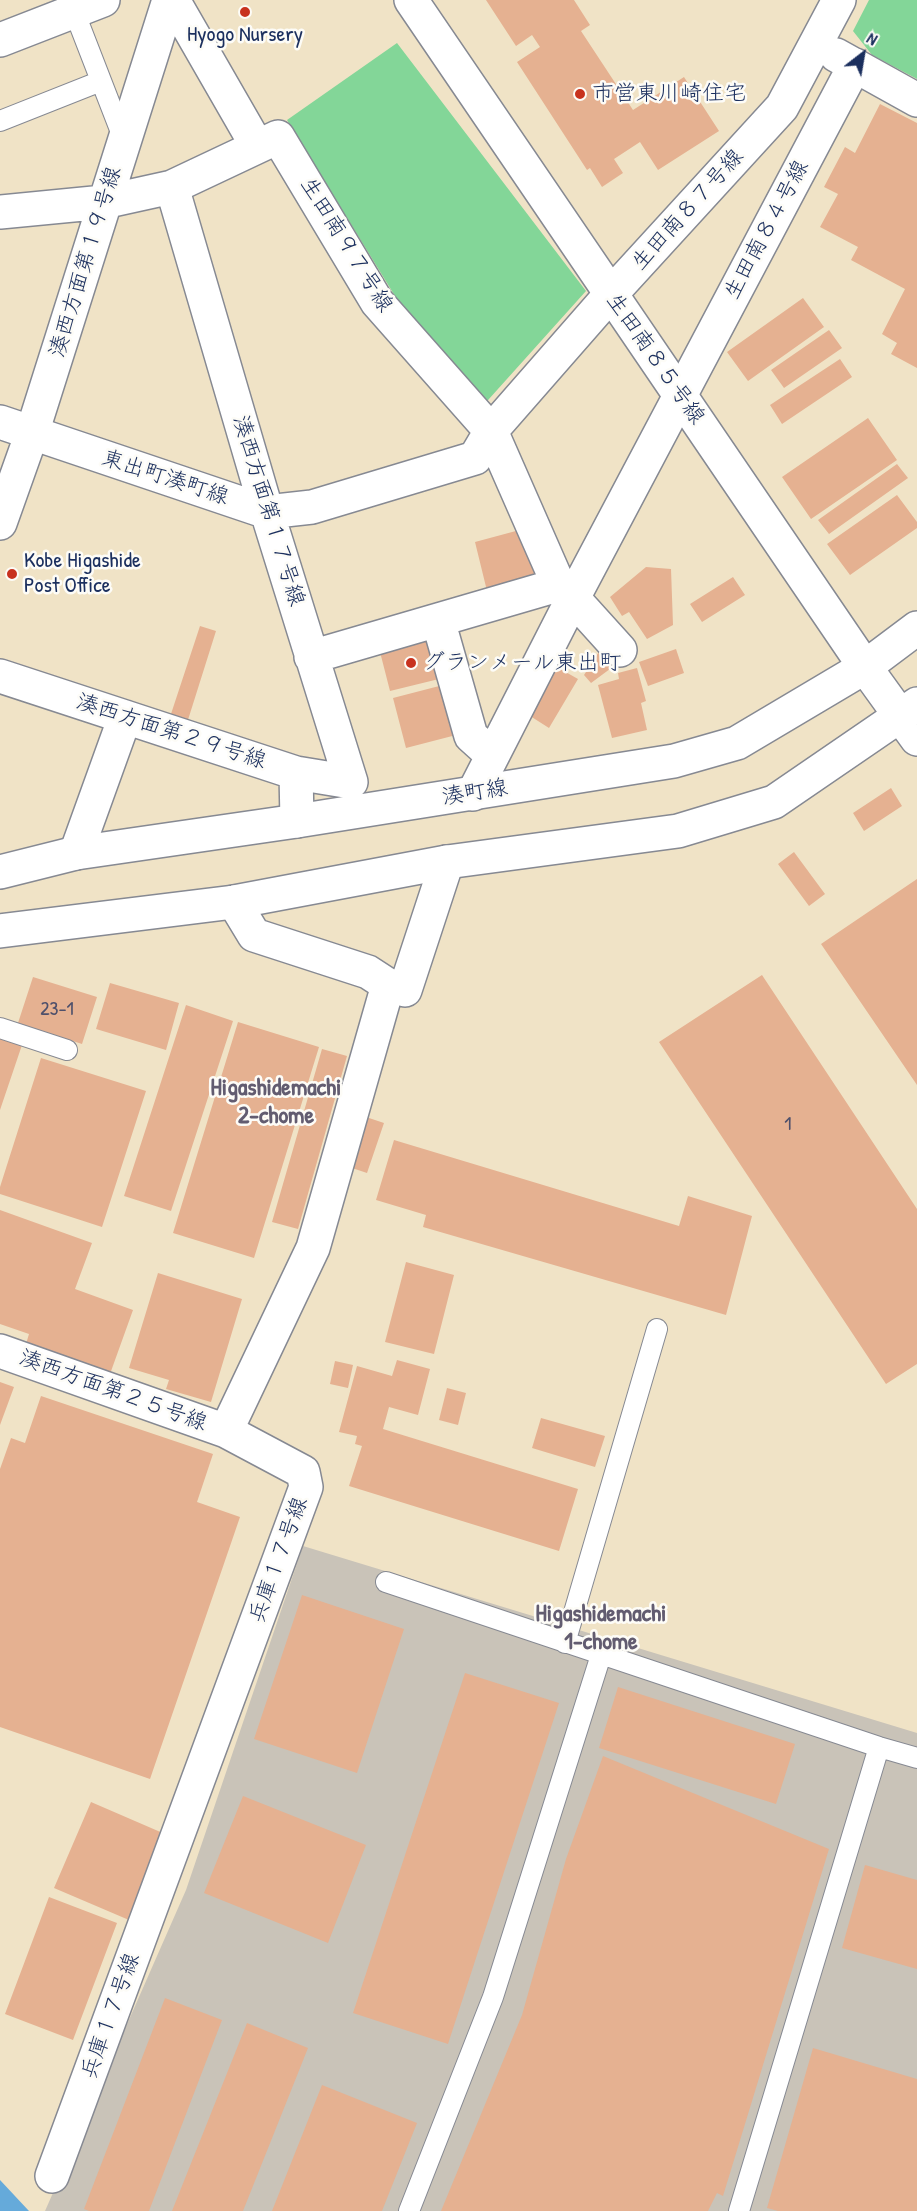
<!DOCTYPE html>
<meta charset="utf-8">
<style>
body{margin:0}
#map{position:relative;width:917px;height:2211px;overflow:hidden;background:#f0e3c6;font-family:"Patrick Hand",sans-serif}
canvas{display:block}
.north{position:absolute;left:833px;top:24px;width:60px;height:60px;-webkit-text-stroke:4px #fdfcf7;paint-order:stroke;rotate:31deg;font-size:16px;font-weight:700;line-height:24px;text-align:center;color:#1b2f5e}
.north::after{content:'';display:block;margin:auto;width:21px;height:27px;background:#1b2f5e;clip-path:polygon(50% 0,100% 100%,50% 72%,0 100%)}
</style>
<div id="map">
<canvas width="917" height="2211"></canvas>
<div class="north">N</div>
</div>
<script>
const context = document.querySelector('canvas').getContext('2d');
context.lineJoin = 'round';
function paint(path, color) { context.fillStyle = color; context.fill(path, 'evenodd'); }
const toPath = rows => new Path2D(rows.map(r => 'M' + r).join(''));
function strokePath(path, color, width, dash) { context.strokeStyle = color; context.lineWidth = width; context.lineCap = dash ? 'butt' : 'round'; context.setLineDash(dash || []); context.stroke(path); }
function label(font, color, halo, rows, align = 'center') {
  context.font = font + ' "Patrick Hand","Klee One",sans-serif'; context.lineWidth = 5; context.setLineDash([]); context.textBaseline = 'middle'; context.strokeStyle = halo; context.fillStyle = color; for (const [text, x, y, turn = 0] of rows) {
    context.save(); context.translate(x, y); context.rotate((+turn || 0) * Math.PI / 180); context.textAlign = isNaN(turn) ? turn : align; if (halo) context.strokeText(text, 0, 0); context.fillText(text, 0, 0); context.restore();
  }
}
const industrial = toPath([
 [303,1546,917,1733,917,2211,45,2211,186,1890]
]);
const green = toPath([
 [869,0,917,0,917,79,872,55,853,31],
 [397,43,586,291,480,409,414,327,287,120]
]);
const water = toPath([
 [0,2180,29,2211,0,2211]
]);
const building = toPath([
 [486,0,574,0,590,25,581,31,633,110,684,77,719,131,658,170,640,142,614,159,623,173,602,187,590,168,587,170,517,62,540,47,532,35,516,46],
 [880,104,917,123,917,368,891,354,897,343,882,334,905,289,851,260,858,247,820,227,838,194,824,187,845,147,855,153],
 [803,298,824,327,748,381,727,352],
 [829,330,842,348,784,388,771,370],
 [840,359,852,377,782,424,770,405],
 [868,418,897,460,811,519,782,477],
 [897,464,908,478,829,534,818,520],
 [897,495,917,522,917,528,850,575,827,544],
 [527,528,541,582,488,595,475,542],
 [646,567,671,569,673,625,647,639,629,612,622,616,610,597],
 [733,577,745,595,702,622,690,604],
 [200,626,216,631,187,723,170,717],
 [431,635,443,678,390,691,379,648],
 [604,644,618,663,591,683,584,675],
 [676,649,684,673,648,686,639,662],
 [555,666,578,679,549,728,527,714],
 [637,668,646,701,641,703,647,730,612,738,598,685,619,679,618,673],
 [447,684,460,734,406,748,393,698],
 [891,788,902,806,864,831,853,813],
 [794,852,825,894,809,906,778,864],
 [917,879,917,1085,821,944],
 [762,975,917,1209,917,1364,886,1384,659,1042],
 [33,977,97,997,82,1044,18,1023],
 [110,983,179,1003,166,1050,96,1029],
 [186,1005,233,1021,171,1211,124,1196],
 [238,1022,319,1047,254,1258,173,1233],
 [0,1034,23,1042,0,1110],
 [322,1049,347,1056,298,1229,272,1222],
 [41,1058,146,1091,102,1227,0,1194,0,1187],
 [363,1116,384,1123,367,1173,346,1166],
 [394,1140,679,1226,688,1196,752,1216,726,1315,423,1227,426,1215,376,1200],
 [0,1210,92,1243,75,1289,133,1310,110,1374,26,1344,29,1334,0,1324],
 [406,1262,454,1275,434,1354,385,1342],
 [158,1273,242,1299,211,1402,166,1389,169,1380,129,1368],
 [397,1360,430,1369,418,1415,389,1407,383,1429,578,1489,559,1551,349,1486,362,1446,355,1444,357,1436,339,1432,357,1366,392,1376],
 [335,1361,353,1365,348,1388,330,1384],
 [0,1382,14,1387,0,1425],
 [447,1388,466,1393,458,1425,439,1420],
 [41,1396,213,1454,197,1502,240,1517,150,1779,0,1727,0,1469,11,1438,25,1443],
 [541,1418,605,1436,595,1467,532,1448],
 [302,1595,404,1629,357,1773,254,1739],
 [465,1673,559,1703,448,2044,353,2013],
 [618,1687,795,1744,776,1804,599,1748],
 [603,1756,829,1849,723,2196,717,2193,708,2211,441,2211,522,2015,566,1859],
 [243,1796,366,1845,328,1943,204,1893],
 [91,1802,165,1834,129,1920,54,1888],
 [865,1865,917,1880,917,1969,842,1948],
 [49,1897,117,1923,73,2040,5,2014],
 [165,1998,222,2020,149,2211,89,2211,84,2209],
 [247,2023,308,2048,243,2211,172,2211],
 [813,2048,917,2079,917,2211,778,2211,767,2208],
 [322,2085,417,2123,382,2211,272,2211]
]);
const lane = toPath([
 [74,11,124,140],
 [0,121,101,81],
 [0,1028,67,1050],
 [386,1582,879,1747,917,1758],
 [565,1643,657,1329],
 [409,2211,493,1997,601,1655],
 [739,2211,879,1747]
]);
const street = toPath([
 [173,0,257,146],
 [0,40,103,0],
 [836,55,917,100],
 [172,187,267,512,351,782,296,773],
 [0,212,104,202,172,187,278,137,377,302,491,431,556,579,551,587,311,657],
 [0,422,267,512,312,507,475,458,491,431,610,295,782,107,839,0],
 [0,523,32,433,169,0],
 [573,598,620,650],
 [438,620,471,736,492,755],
 [0,676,296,773,297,821],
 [473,794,573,598,855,65],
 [76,853,125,717],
 [234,902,254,935,368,972,388,985,405,990,447,862],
 [0,1351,226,1431,303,1472,306,1487,52,2176],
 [226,1431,313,1248,388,985]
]);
const secondary = toPath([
 [411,0,865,667,917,739],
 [0,872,76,853,297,821,674,761,737,743,865,667,917,628],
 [0,931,234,902,447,862,678,831,774,802,917,704]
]);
const markers = [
 [245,12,6,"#c8321e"],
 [580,94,6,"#c8321e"],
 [12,574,6,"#c8321e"],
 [411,663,6,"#c8321e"]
];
const numberNames = [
 ["23-1",57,1010],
 ["1",788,1125]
];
const poiNames = [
 ["Hyogo Nursery",245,35,"center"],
 ["市営東川崎住宅",592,94],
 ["Kobe Higashide",24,561],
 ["Post Office",24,586],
 ["グランメール東出町",423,663]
];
const streetNames = [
 ["生田南８７号線",688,210,-48],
 ["生田南８４号線",767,230,-62],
 ["生田南９７号線",346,245,58],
 ["湊西方面第１９号線",86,262,-73],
 ["生田南８５号線",655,359,55],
 ["東出町湊町線",165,478,18],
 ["湊西方面第１７号線",268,511,73],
 ["湊西方面第２９号線",171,732,18],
 ["湊町線",475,793,-9],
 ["湊西方面第２５号線",113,1391,20],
 ["兵庫１７号線",279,1560,-70],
 ["兵庫１７号線",111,2016,-70]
];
const neighbourhoodNames = [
 ["Higashidemachi",276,1089],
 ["2-chome",276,1117],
 ["Higashidemachi",601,1615],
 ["1-chome",601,1643]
];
paint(industrial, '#c9c3b8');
paint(green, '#83d698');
paint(water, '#65aada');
paint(building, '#e5b191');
strokePath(lane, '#868992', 22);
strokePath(street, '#868992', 36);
strokePath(secondary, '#868992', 36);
strokePath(lane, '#fff', 20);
strokePath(street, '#fff', 33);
strokePath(secondary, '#fff', 33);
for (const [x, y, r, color] of markers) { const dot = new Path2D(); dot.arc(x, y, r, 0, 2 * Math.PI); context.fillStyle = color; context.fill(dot); strokePath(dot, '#fdfcf7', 2); }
label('20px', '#4e506b', null, numberNames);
label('22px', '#1b2f5e', '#fdfcf7', poiNames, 'left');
label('22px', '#1b2f5e', '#fdfcf7', streetNames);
label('bold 24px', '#625c70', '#fdfcf7', neighbourhoodNames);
</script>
